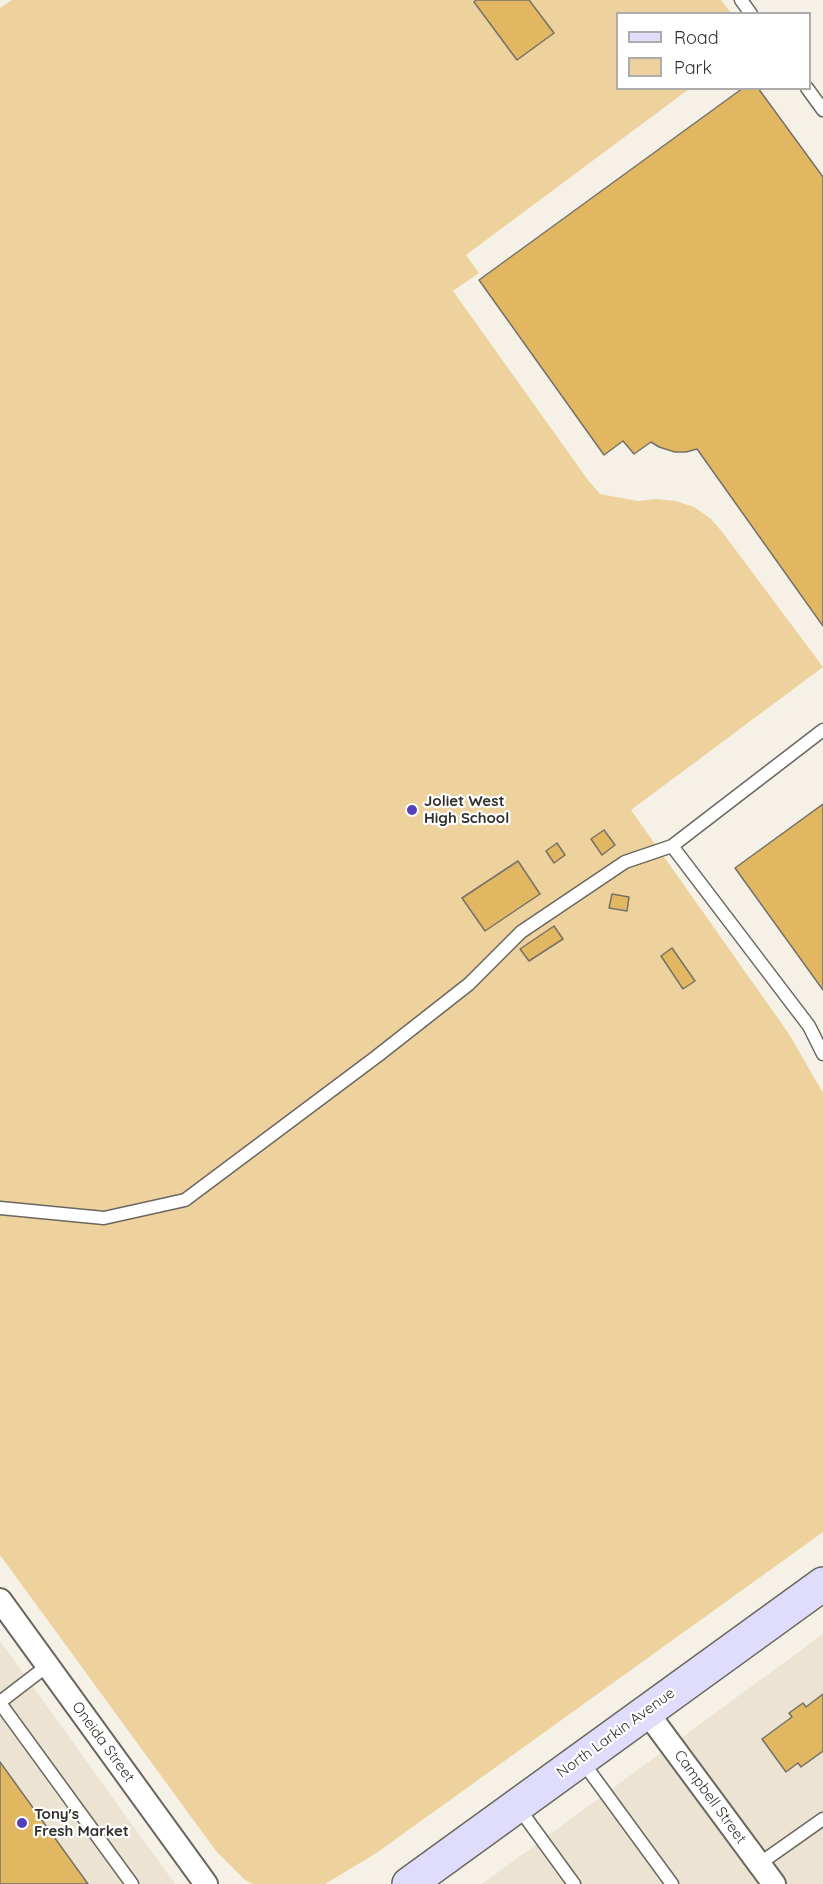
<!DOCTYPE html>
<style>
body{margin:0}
#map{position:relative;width:823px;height:1884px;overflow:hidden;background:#f6f1e6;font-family:Quicksand,sans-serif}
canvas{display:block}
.legend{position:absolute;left:616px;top:12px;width:195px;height:78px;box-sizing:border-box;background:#fff;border:2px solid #adacab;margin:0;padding:8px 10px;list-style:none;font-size:18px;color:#32302c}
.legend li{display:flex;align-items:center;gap:12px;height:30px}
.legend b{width:30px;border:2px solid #adacab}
</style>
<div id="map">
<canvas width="823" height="1884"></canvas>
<ul class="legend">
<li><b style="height:8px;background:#dfddfb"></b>Road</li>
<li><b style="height:16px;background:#edd29e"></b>Park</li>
</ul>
</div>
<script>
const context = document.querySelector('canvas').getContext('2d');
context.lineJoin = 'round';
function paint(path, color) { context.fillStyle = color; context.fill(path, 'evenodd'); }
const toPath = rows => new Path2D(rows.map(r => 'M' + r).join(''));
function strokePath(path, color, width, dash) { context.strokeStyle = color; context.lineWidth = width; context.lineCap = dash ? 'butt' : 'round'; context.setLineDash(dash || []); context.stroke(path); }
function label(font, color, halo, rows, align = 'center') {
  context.font = font + ' Quicksand,sans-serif'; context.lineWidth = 4.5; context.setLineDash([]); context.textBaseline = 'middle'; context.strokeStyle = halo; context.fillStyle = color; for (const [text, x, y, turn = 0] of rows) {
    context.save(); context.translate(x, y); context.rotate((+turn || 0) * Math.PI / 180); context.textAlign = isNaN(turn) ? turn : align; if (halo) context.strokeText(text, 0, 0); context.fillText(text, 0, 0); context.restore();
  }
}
const built = toPath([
 [823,1634,823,1884,482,1884],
 [0,1641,175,1884,0,1884]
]);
const green = toPath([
 [12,0,721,0,731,13,618,14,618,88,689,89,466,255,479,273,453,291,588,480,600,494,638,501,657,499,676,501,694,507,711,519,723,533,823,667,631,810,789,1034,823,1093,823,1532,375,1854,325,1884,253,1884,245,1880,216,1851,0,1555,0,8]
]);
const building = toPath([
 [476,0,529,0,554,33,517,60,474,2,476,0],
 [743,88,758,88,823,177,823,626,697,449,686,452,675,452,659,447,651,442,634,454,623,441,604,455,479,280,743,88],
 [823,804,823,990,735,868,823,804],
 [604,830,615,845,602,855,591,839,604,830],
 [557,843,565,855,554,863,546,851,557,843],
 [518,861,540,894,485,931,462,898,518,861],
 [612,894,629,897,627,911,609,908,612,894],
 [554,926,563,939,529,961,520,949,554,926],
 [672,948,695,981,683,989,661,956,672,948],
 [823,1694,823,1751,801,1767,798,1763,786,1772,762,1739,792,1717,789,1713,803,1703,806,1707,823,1694],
 [0,1762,88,1884,0,1884,0,1762]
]);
const lane = toPath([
 [741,0,751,14],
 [807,88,823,110],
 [823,730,672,846,809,1026,823,1054],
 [0,1208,104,1218,185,1200,376,1057,469,984,521,932,625,862,672,846],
 [0,1702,47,1666],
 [0,1703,132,1884],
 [582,1761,672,1884],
 [518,1807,574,1884],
 [759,1864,823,1819]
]);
const street = toPath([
 [0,1600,206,1884],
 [646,1711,774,1884]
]);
const secondary = toPath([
 [409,1884,823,1584]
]);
const markers = [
 [412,810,6,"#5340b7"],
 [22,1823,6,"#5340b7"]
];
const poiNames = [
 ["Joliet West",424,801],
 ["High School",424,818],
 ["Tony's",34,1814],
 ["Fresh Market",34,1831]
];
const streetNames = [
 ["North Larkin Avenue",616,1733,-36],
 ["Oneida Street",103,1742,54],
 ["Campbell Street",710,1797,54]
];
paint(built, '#ece3d3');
paint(green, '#edd29e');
paint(building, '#e1b762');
strokePath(building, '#767168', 1.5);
strokePath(lane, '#6b675e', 15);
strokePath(street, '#6b675e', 26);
strokePath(secondary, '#6b675e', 36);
strokePath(lane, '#fff', 12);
strokePath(street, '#fff', 22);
strokePath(secondary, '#dfddfb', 33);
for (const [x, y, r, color] of markers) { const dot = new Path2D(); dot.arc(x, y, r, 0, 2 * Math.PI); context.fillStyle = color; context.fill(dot); strokePath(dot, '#fff', 2); }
label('bold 15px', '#32302c', '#fff', poiNames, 'left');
label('15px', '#32302c', '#fff', streetNames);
</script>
